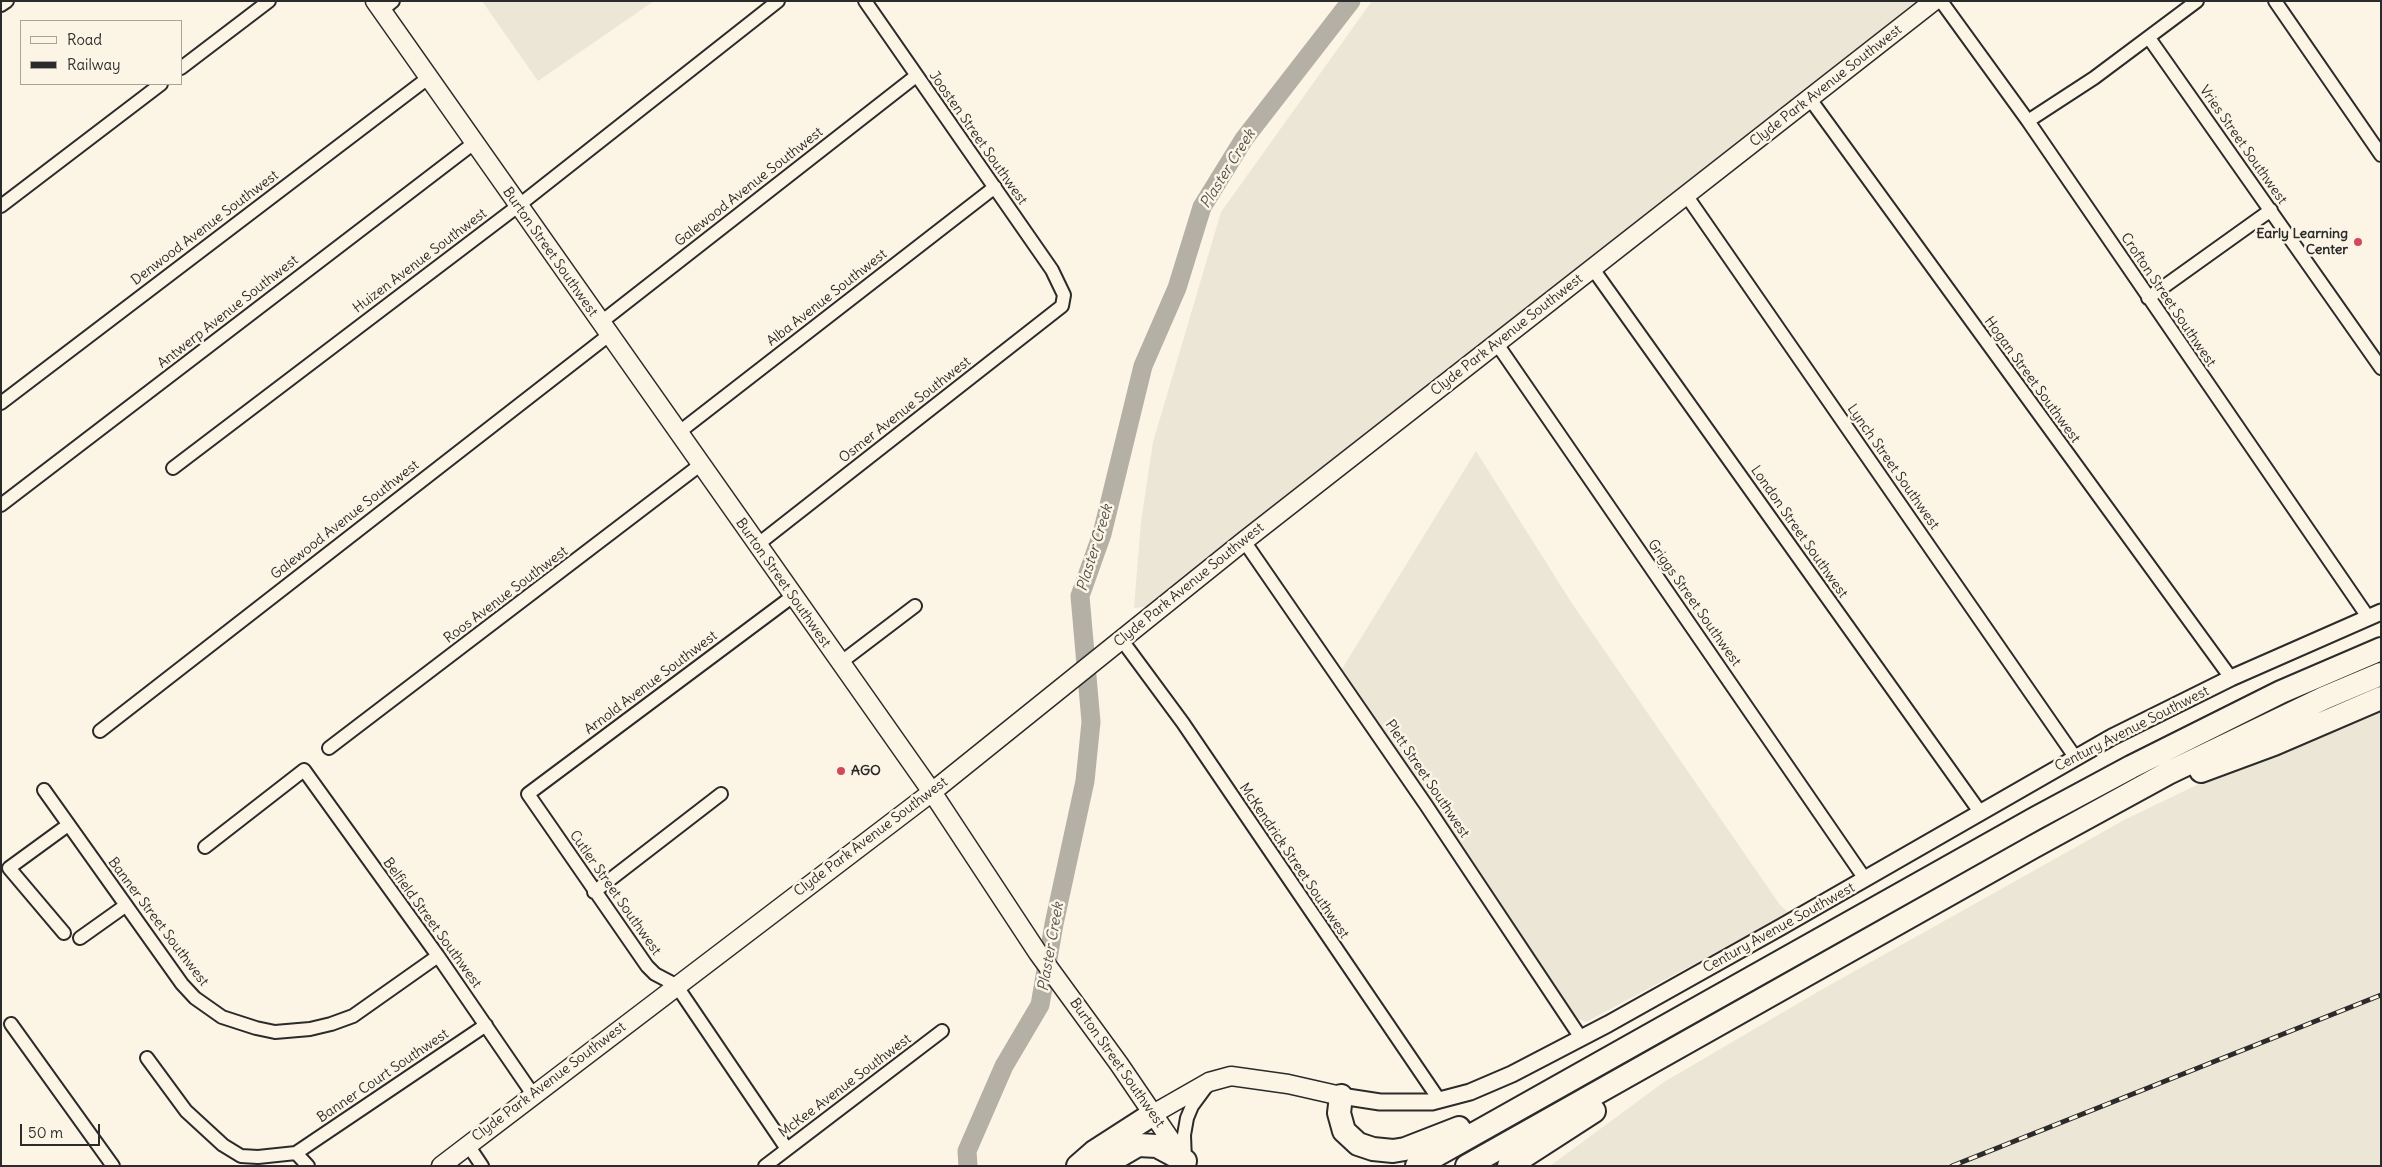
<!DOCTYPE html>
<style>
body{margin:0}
#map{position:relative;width:2382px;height:1167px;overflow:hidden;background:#fcf5e5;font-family:Delius,sans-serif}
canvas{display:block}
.frame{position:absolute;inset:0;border:2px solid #2b2b2b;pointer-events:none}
.legend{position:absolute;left:20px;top:20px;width:162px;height:65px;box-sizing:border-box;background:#fcf5e5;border:1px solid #a8a49b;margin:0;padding:6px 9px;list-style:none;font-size:15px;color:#2b2b2b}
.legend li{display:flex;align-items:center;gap:10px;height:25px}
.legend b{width:25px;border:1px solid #a8a49b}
.scale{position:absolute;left:20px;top:1124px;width:80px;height:22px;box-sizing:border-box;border:2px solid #2b2b2b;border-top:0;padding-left:6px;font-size:15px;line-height:18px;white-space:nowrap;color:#2b2b2b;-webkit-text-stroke:4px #fcf5e5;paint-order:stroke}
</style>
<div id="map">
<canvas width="2382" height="1167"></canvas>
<div class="frame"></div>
<ul class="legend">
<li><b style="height:6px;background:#fcf5e5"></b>Road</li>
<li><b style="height:6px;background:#2b2b2b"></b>Railway</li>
</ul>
<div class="scale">50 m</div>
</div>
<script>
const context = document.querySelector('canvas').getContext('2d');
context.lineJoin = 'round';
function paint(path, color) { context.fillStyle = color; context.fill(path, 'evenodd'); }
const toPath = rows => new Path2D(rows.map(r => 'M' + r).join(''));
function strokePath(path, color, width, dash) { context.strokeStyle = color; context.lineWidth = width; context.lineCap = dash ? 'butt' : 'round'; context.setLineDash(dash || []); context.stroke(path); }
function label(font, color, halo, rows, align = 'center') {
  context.font = font + ' Delius,sans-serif'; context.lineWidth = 5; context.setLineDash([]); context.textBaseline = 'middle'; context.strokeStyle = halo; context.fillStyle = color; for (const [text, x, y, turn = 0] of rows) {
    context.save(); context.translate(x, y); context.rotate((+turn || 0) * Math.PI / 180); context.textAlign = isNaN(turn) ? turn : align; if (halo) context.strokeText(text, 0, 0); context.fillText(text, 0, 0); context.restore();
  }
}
const built = toPath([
 [482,1,654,1,538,81],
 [1372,1,1920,1,1145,607,1134,608,1141,522,1153,442,1221,212],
 [1476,451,1571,602,1780,905,1789,913,1586,1022,1576,1018,1342,669],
 [2381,711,2381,1166,1550,1166,1664,1082,1821,990,2126,819,2205,781,2288,751]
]);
const river = toPath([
 [968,1166,967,1151,1004,1066,1040,1005,1054,924,1085,781,1091,722,1080,596,1102,534,1143,366,1177,288,1202,207,1244,139,1351,1]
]);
const minor = toPath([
 [1941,1,2028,121,2368,617],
 [2275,1,2381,155],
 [1,5,7,1],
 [382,10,393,1],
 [2149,38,2381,368],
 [181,68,269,1],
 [1810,99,2231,678],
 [2028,121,2094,78,2197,1],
 [1686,195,2075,757],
 [1,206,161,84],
 [1593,269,1980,812],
 [2148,298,2271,210],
 [600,323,916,76],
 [1497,344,1865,879],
 [1,403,428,78],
 [678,433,995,187],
 [173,468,518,206,778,1],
 [1,505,474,143],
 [1244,541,1426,805,1581,1038],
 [757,545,1062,306,1064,295,1052,270,865,1],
 [1121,639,1183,723,1440,1101],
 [840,663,915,606],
 [100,731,609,335],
 [329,748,700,465],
 [44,790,182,984,195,998,222,1017,256,1028,275,1032,310,1029,331,1024,353,1016,438,956],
 [205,847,304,770,438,956,534,1096],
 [594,892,721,794],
 [64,933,9,868,68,825],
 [80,938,125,906],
 [11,1024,113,1166],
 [147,1058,186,1111,223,1145,241,1156,258,1157,296,1153,308,1166],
 [468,1145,482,1166],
 [787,1149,676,985,655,974,647,966,528,794,793,596],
 [296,1153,486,1025],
 [1185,1161,1184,1135,1187,1118,1192,1106,1206,1087],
 [765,1166,942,1031]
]);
const tertiary = toPath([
 [1341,1096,1380,1102,1432,1102,1470,1092,1512,1074,1608,1024,1781,927,2112,737,2231,678,2381,612]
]);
const secondary = toPath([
 [375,1,932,792,1038,953,1119,1064,1185,1161],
 [1153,1114,1209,1082,1231,1076,1288,1084,1341,1096],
 [441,1166,932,792,1244,541,1934,1]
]);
const motorway = toPath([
 [2201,771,2274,744,2381,698],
 [1341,1096,1339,1113,1344,1131,1358,1144,1373,1149,1393,1151,1405,1149,1459,1128],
 [1078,1166,1094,1152,1153,1114],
 [1102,1166,1138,1145,1157,1146,1185,1161],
 [1417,1166,2036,818,2131,767,2281,692,2381,649],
 [1467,1166,2033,847,2168,773,2324,698,2381,674],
 [1509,1166,1594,1111]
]);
const rail = toPath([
 [1952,1166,2381,995]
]);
const markers = [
 [2358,242,5,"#d1495b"],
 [841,771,5,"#d1495b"]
];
const streetNames = [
 ["Clyde Park Avenue Southwest",1826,86,-38],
 ["Joosten Street Southwest",978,138,55],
 ["Vries Street Southwest",2243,145,55],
 ["Galewood Avenue Southwest",749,187,-38],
 ["Denwood Avenue Southwest",205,228,-37],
 ["Burton Street Southwest",550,252,55],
 ["Huizen Avenue Southwest",420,261,-37],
 ["Alba Avenue Southwest",827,298,-38],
 ["Crofton Street Southwest",2168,300,56],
 ["Antwerp Avenue Southwest",228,312,-38],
 ["Clyde Park Avenue Southwest",1507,335,-38],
 ["Hogan Street Southwest",2032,380,54],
 ["Osmer Avenue Southwest",905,410,-38],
 ["Lynch Street Southwest",1893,467,55],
 ["Galewood Avenue Southwest",345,520,-38],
 ["London Street Southwest",1799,532,55],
 ["Burton Street Southwest",783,583,55],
 ["Clyde Park Avenue Southwest",1189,585,-39],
 ["Roos Avenue Southwest",506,595,-37],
 ["Griggs Street Southwest",1694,603,55],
 ["Arnold Avenue Southwest",651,683,-37],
 ["Century Avenue Southwest",2132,729,-27],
 ["Plett Street Southwest",1427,779,56],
 ["Clyde Park Avenue Southwest",871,837,-37],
 ["McKendrick Street Southwest",1294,861,56],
 ["Cutler Street Southwest",615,893,55],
 ["Banner Street Southwest",158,922,53],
 ["Belfield Street Southwest",432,923,54],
 ["Century Avenue Southwest",1779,928,-29],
 ["Burton Street Southwest",1117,1063,55],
 ["Banner Court Southwest",383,1076,-34],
 ["Clyde Park Avenue Southwest",549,1082,-37],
 ["McKee Avenue Southwest",845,1086,-37]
];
const poiNames = [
 ["Early Learning",2348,234],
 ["Center",2348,250],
 ["AGO",851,771,"left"]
];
const waterNames = [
 ["Plaster Creek",1228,169,-58],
 ["Plaster Creek",1095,548,-73],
 ["Plaster Creek",1051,947,-80]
];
paint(built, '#ece6d7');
strokePath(river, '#b4b0a5', 19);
strokePath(minor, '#2b2b2b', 16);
strokePath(tertiary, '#2b2b2b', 19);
strokePath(secondary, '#2b2b2b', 21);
strokePath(motorway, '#2b2b2b', 26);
strokePath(minor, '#fcf5e5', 12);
strokePath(tertiary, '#fcf5e5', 15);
strokePath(secondary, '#fcf5e5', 18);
strokePath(motorway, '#fcf5e5', 22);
strokePath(rail, '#2b2b2b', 5);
strokePath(rail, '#fcf5e5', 3, [9]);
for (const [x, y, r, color] of markers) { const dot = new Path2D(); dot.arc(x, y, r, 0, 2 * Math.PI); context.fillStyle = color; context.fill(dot); strokePath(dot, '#fcf5e5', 2); }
label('14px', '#2b2b2b', '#fcf5e5', streetNames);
label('bold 14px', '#2b2b2b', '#fcf5e5', poiNames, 'right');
label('italic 15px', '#545350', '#fcf5e5', waterNames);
</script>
